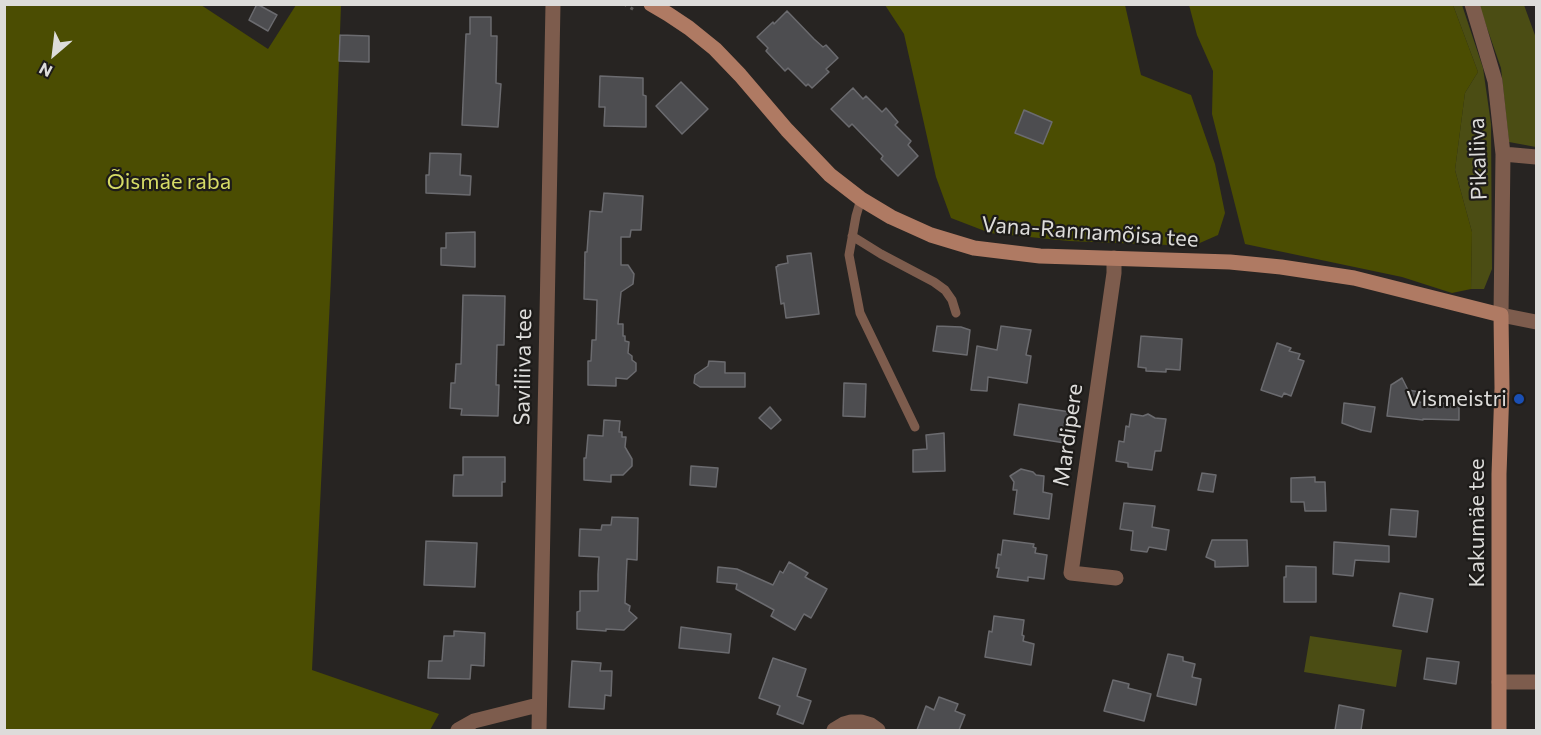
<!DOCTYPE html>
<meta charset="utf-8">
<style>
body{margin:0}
#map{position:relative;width:1541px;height:735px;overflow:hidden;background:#272422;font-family:Commissioner,sans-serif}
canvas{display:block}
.frame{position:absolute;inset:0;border:6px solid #dddcda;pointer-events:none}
.north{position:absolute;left:24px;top:24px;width:60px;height:60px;-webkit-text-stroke:4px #1d1b19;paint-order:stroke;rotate:208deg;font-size:16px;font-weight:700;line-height:24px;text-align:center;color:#dddcda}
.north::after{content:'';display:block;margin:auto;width:21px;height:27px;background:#dddcda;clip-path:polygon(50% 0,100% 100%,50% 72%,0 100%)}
</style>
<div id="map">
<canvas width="1541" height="735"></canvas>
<div class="frame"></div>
<div class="north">N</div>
</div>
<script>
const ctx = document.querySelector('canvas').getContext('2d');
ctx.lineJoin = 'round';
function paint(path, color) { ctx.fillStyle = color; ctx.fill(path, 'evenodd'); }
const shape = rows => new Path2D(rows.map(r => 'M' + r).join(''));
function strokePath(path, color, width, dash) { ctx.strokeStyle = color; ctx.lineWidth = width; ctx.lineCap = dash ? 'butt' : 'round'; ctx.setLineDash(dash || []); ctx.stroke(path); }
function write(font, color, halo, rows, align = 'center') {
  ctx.font = font + ' Commissioner,sans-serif'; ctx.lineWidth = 4.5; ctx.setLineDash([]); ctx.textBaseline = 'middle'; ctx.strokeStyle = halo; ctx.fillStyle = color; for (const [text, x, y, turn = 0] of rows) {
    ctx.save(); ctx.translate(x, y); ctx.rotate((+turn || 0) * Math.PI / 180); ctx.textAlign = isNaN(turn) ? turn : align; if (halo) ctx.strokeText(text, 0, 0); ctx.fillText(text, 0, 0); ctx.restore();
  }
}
paint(shape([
 [1453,5,1462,5,1483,68,1491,124,1492,269,1484,289,1471,289,1472,232,1455,170,1465,93,1478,72],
 [1479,5,1524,5,1536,38,1536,147,1509,142,1501,68],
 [1310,636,1402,650,1396,687,1304,672]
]), '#4b4d14');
paint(shape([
 [4,5,201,5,268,49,296,5,341,5,331,278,312,670,439,714,430,730,5,730],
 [885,5,1125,5,1141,75,1191,95,1215,164,1225,213,1218,235,1193,246,1069,241,990,233,951,218,936,177,904,34],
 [1189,5,1453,5,1478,72,1465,93,1455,170,1472,232,1471,289,1452,293,1402,277,1245,244,1212,114,1213,71,1197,35]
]), '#4b4d02');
const building = shape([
 [257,4,277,15,268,31,249,20,257,4],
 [787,11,814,39,823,47,826,45,838,58,826,69,829,72,812,88,808,84,806,86,788,68,785,71,766,51,768,48,757,37,773,22,774,24,787,11],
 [470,17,491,17,491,36,497,36,496,83,501,84,498,127,462,125,466,34,470,34,470,17],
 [340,35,369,36,369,62,339,61,340,35],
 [600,76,643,78,643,95,646,96,646,127,604,126,605,107,599,107,600,76],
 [681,82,708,109,682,134,656,106,681,82],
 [853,88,863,99,866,96,882,112,886,108,898,122,895,125,911,141,908,145,918,156,898,176,881,159,883,156,852,124,849,127,831,109,853,88],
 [1024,110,1052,122,1043,144,1015,133,1024,110],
 [430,153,461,154,460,175,471,176,470,195,426,193,426,175,429,175,430,153],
 [604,193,643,196,641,230,631,230,630,237,621,237,621,265,628,265,634,274,633,284,621,292,618,324,623,324,623,336,625,336,625,341,629,342,628,353,632,356,632,360,636,363,636,371,627,379,616,378,616,386,588,385,588,361,591,361,592,340,596,340,597,300,584,299,585,252,587,252,590,211,602,212,604,193],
 [475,232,475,267,441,265,441,248,446,248,446,233,475,232],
 [811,253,819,314,786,318,784,303,781,304,776,267,778,266,778,265,788,263,787,256,811,253],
 [463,295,505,296,504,345,497,345,496,385,499,385,498,416,461,415,462,409,450,408,451,383,455,383,456,364,461,364,463,295],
 [937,326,961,327,970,330,967,355,933,351,937,326],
 [1001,326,1031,330,1026,355,1031,356,1027,383,988,377,987,391,971,390,977,346,997,350,1001,326],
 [1141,336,1182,339,1180,370,1166,369,1166,372,1146,371,1146,368,1138,367,1141,336],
 [1277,343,1291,348,1289,351,1300,354,1298,359,1304,361,1291,396,1284,393,1282,397,1261,390,1277,343],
 [709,361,725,362,725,373,745,373,745,387,700,387,694,383,695,375,708,366,709,361],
 [1402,378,1408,390,1420,392,1419,402,1459,404,1459,420,1423,419,1423,420,1387,416,1391,385,1402,378],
 [844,383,866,384,865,417,843,416,844,383],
 [1344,403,1375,407,1371,432,1361,430,1342,423,1344,403],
 [1019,404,1070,412,1065,443,1014,435,1019,404],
 [770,407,781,420,771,429,759,418,770,407],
 [1131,414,1143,416,1148,414,1155,418,1166,419,1161,451,1155,451,1152,470,1128,467,1128,463,1116,461,1119,441,1124,442,1126,426,1129,427,1131,414],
 [604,420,620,421,619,432,622,432,622,437,626,437,625,447,632,459,632,466,623,475,611,475,611,482,584,480,584,458,586,458,588,435,603,436,604,420],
 [944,433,945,471,913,472,913,450,927,449,926,435,944,433],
 [463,457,505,457,505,482,502,482,502,496,453,496,454,475,463,475,463,457],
 [691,466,718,468,716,487,690,485,691,466],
 [1021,469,1033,472,1036,475,1044,476,1043,492,1052,494,1049,519,1014,514,1017,490,1013,490,1014,482,1010,476,1021,469],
 [1202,473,1216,475,1213,492,1198,490,1202,473],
 [1315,477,1315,482,1325,482,1326,511,1305,511,1304,502,1291,502,1291,478,1315,477],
 [1124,503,1155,506,1152,527,1169,530,1166,550,1149,547,1147,552,1131,550,1133,531,1120,529,1124,503],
 [1391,509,1418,511,1416,537,1389,535,1391,509],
 [612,517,638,518,637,560,627,559,625,603,630,606,629,611,637,618,624,630,606,629,606,631,577,629,577,612,580,611,580,591,598,591,598,574,599,557,579,556,580,529,601,530,602,525,611,525,612,517],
 [1003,540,1034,544,1033,547,1036,548,1035,553,1047,555,1044,579,1028,577,1028,581,997,577,999,568,996,568,998,554,1001,555,1003,540],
 [1212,540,1247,540,1248,566,1215,567,1215,561,1206,557,1212,540],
 [426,541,477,543,475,587,424,585,426,541],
 [1334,542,1389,546,1389,562,1355,560,1353,576,1333,574,1334,542],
 [789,562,808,573,805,577,827,589,811,618,804,614,795,630,771,616,774,610,736,589,737,584,717,582,718,567,737,569,773,585,780,571,783,573,789,562],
 [1286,566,1316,567,1316,602,1284,602,1284,577,1286,577,1286,566],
 [1400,593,1433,599,1427,632,1393,626,1400,593],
 [994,616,1024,620,1022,635,1024,636,1023,641,1034,644,1031,665,985,657,989,631,992,632,994,616],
 [681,627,731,634,729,653,679,648,681,627],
 [454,631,485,633,484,666,471,665,470,679,428,678,429,661,442,661,444,636,454,636,454,631],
 [1168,654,1183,657,1183,661,1195,664,1192,677,1201,679,1196,705,1157,696,1168,654],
 [773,658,806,669,797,696,811,701,803,724,777,714,780,706,759,698,773,658],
 [1427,658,1459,662,1456,684,1424,679,1427,658],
 [572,661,601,663,600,671,612,671,611,696,605,695,604,709,569,707,572,661],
 [1113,680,1129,684,1128,688,1151,694,1144,721,1104,711,1113,680],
 [939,697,958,704,955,711,965,715,959,730,917,730,926,706,934,710,939,697],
 [1339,705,1364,710,1361,730,1335,730,1339,705]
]);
paint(building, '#4d4d50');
strokePath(building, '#6b6b6f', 1.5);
strokePath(shape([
 [624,4,636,11]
]), '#5e5c5a', 3, [3, 4.5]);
strokePath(shape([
 [861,199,856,216,849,255,860,313,915,427],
 [852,236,881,254,934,282,945,290,952,300,956,313]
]), '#7d5c4d', 9);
strokePath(shape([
 [1472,4,1495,81,1503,154,1501,315,1536,322],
 [1503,154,1536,157],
 [1114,258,1114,273,1071,573,1116,578],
 [1499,682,1536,682],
 [458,730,474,721,538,705],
 [539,730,553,4],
 [834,730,844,724,851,722,861,722,871,725,878,730]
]), '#7d5c4d', 15);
strokePath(shape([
 [651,4,668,14,689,28,715,49,740,75,787,130,830,175,861,199,891,217,931,235,974,248,1040,256,1230,262,1281,267,1354,278,1501,315,1502,388,1499,474,1499,730]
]), '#af7a63', 15);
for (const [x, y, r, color] of [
 [1519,399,6,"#1a4fb4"]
]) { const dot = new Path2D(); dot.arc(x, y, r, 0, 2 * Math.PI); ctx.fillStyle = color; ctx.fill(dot); strokePath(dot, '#1d1b19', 2); }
write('22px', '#dddcda', '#1d1b19', [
 ["Pikaliiva",1478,159,-92],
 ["Vana-Rannamõisa tee",1090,232,4],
 ["Saviliiva tee",523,367,-89],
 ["Mardipere",1068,435,-82],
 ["Kakumäe tee",1477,523,-90]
]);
write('22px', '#d6db66', '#1d1b19', [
 ["Õismäe raba",169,182]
]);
write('22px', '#dddcda', '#1d1b19', [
 ["Vismeistri",1507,399]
], 'right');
</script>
